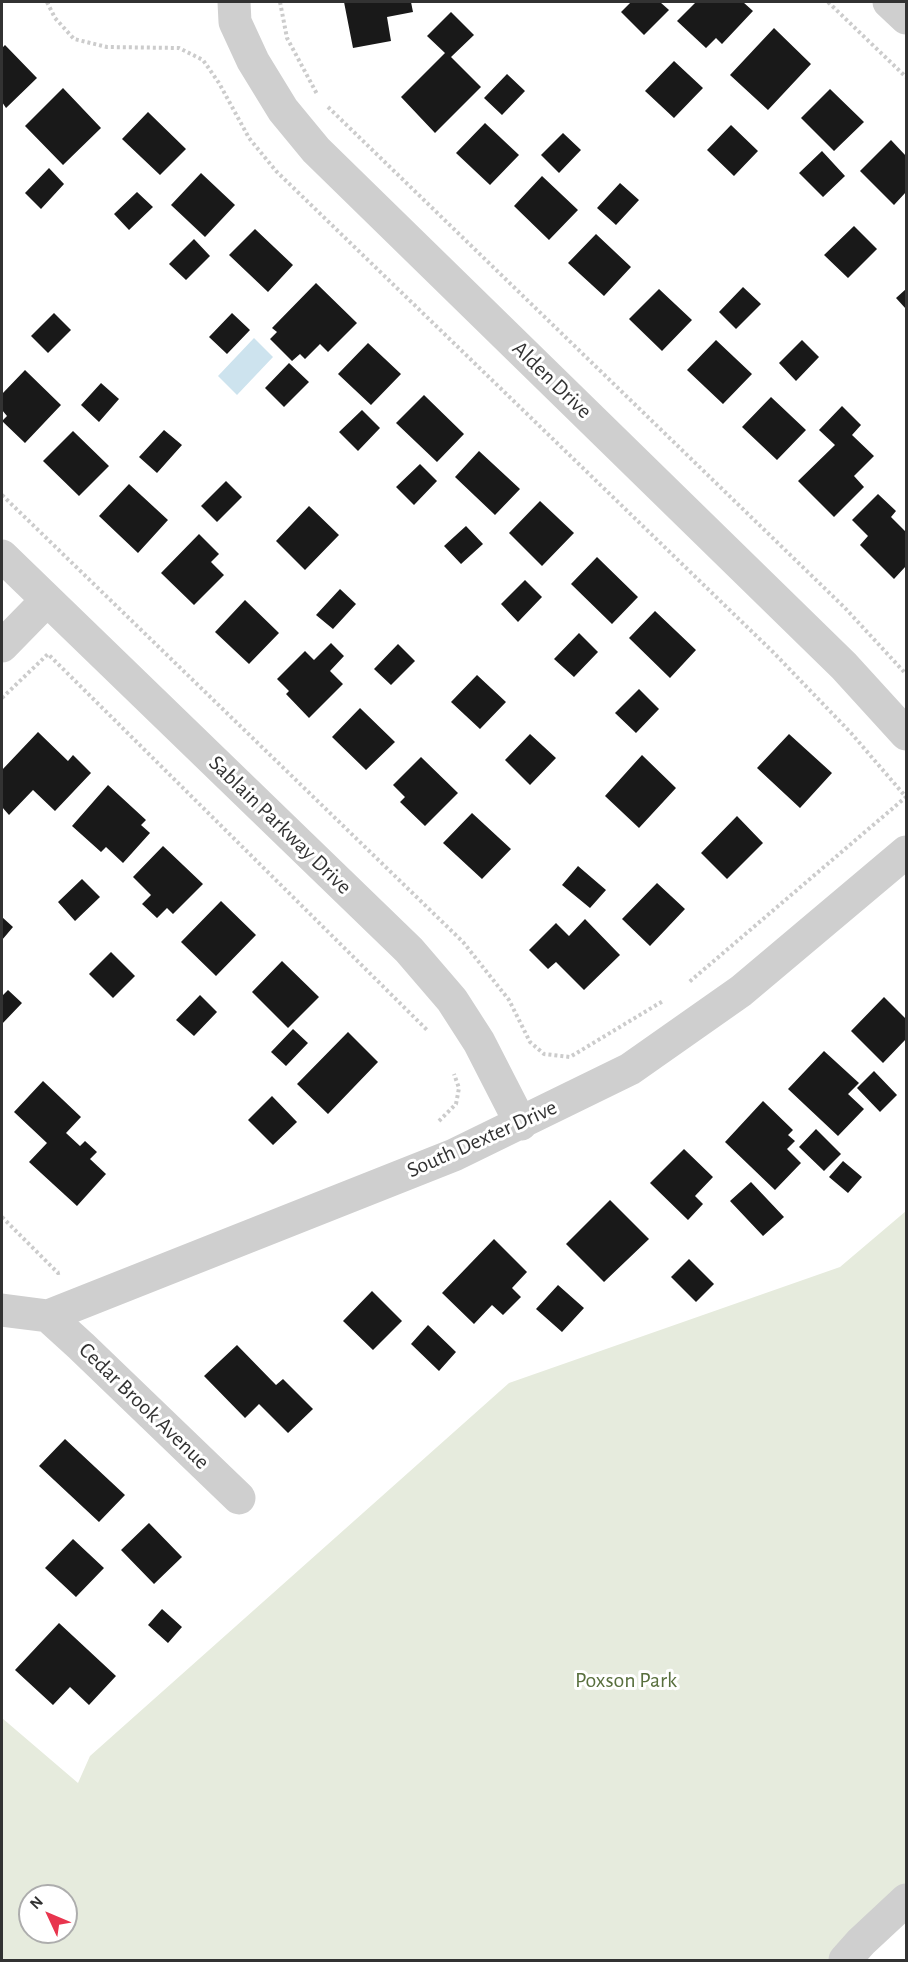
<!DOCTYPE html>
<style>
body{margin:0}
#map{position:relative;width:908px;height:1962px;overflow:hidden;background:#fff;font-family:"Alegreya Sans",sans-serif}
canvas{display:block}
.frame{position:absolute;inset:0;border:3px solid #323232;pointer-events:none}
.north{position:absolute;left:18px;top:1884px;width:60px;height:60px;box-sizing:border-box;background:#fff;border:2px solid #adadad;border-radius:50%;rotate:314deg;font-size:16px;font-weight:700;line-height:24px;text-align:center;color:#323232}
.north::after{content:'';display:block;margin:auto;width:21px;height:27px;background:#e8354e;clip-path:polygon(50% 0,100% 100%,50% 72%,0 100%)}
</style>
<div id="map">
<canvas width="908" height="1962"></canvas>
<div class="frame"></div>
<div class="north">N</div>
</div>
<script>
const ctx = document.querySelector('canvas').getContext('2d');
ctx.lineJoin = 'round';
function paint(path, color) { ctx.fillStyle = color; ctx.fill(path, 'evenodd'); }
const shape = rows => new Path2D(rows.map(r => 'M' + r).join(''));
function strokePath(path, color, width, dash) { ctx.strokeStyle = color; ctx.lineWidth = width; ctx.lineCap = dash ? 'butt' : 'round'; ctx.setLineDash(dash || []); ctx.stroke(path); }
function write(font, color, halo, rows, align = 'center') {
  ctx.font = font + ' "Alegreya Sans",sans-serif'; ctx.lineWidth = 6; ctx.setLineDash([]); ctx.textBaseline = 'middle'; ctx.strokeStyle = halo; ctx.fillStyle = color; for (const [text, x, y, turn = 0] of rows) {
    ctx.save(); ctx.translate(x, y); ctx.rotate((+turn || 0) * Math.PI / 180); ctx.textAlign = isNaN(turn) ? turn : align; if (halo) ctx.strokeText(text, 0, 0); ctx.fillText(text, 0, 0); ctx.restore();
  }
}
paint(shape([
 [906,1211,906,1891,833,1960,2,1960,2,1718,78,1783,90,1756,509,1383,840,1267],
 [30,1896,66,1896,66,1932,30,1932]
]), '#e6ebdd');
paint(shape([
 [254,338,273,357,237,395,218,376]
]), '#cde3ee');
paint(shape([
 [344,2,411,2,413,12,387,17,391,41,353,48],
 [631,2,660,2,669,10,644,35,621,12],
 [696,2,743,2,753,11,722,44,716,38,706,48,677,21],
 [451,12,474,35,451,57,481,87,435,133,401,97,445,53,427,36],
 [774,28,811,64,768,110,730,75],
 [5,45,37,78,6,108,2,102,2,48],
 [674,61,703,88,674,118,645,91],
 [507,74,525,91,502,115,484,98],
 [63,88,101,128,63,165,25,126],
 [830,89,864,122,834,151,801,118],
 [148,112,186,149,160,175,122,139],
 [485,123,519,155,490,185,456,153],
 [731,125,758,151,734,176,707,150],
 [563,133,581,150,559,173,541,155],
 [891,140,906,156,906,192,894,205,860,171],
 [822,151,845,176,823,197,799,173],
 [49,168,64,184,41,209,25,193],
 [201,173,235,205,205,237,171,205],
 [542,176,578,210,549,240,514,206],
 [620,183,639,200,616,225,597,208],
 [137,192,153,207,129,230,114,214],
 [854,226,877,249,848,278,824,255],
 [255,229,293,265,268,292,229,255],
 [596,234,631,267,604,296,568,263],
 [194,239,210,256,186,280,169,264],
 [316,283,357,323,328,352,320,344,305,359,300,354,292,361,270,339,277,332,272,328],
 [743,287,761,304,736,329,719,312],
 [659,289,692,320,662,351,629,319],
 [906,289,906,309,896,298],
 [54,313,71,330,48,353,31,336],
 [232,313,250,330,227,354,209,337],
 [716,340,752,374,723,404,687,370],
 [802,340,819,357,796,381,779,363],
 [368,343,401,374,371,405,338,374],
 [289,363,309,382,284,407,265,388],
 [25,370,61,405,25,443,2,421,7,416,2,410,2,394],
 [101,383,119,399,99,422,81,405],
 [424,395,464,434,437,462,396,423],
 [771,397,806,430,777,460,742,427],
 [842,406,861,425,852,435,874,456,854,476,864,487,834,517,798,481,835,445,819,430],
 [362,410,380,428,358,451,339,432],
 [164,430,182,445,157,473,139,457],
 [73,431,109,466,79,496,43,461],
 [479,451,520,489,495,515,455,477],
 [420,464,437,481,414,505,396,487],
 [226,481,242,497,217,522,201,506],
 [129,484,168,520,138,553,99,516],
 [878,494,896,511,891,517,906,532,906,566,894,579,860,545,868,536,852,520],
 [540,501,574,533,542,566,509,533],
 [309,506,339,535,305,570,276,541],
 [466,526,483,544,461,564,444,546],
 [199,534,219,554,211,562,224,575,194,605,161,573],
 [597,557,638,597,612,624,571,584],
 [525,580,542,597,518,622,501,604],
 [340,589,356,604,333,629,316,615],
 [245,600,279,633,249,664,215,632],
 [655,611,696,650,670,678,629,638],
 [579,633,598,652,574,677,554,659],
 [331,643,344,656,330,671,343,684,309,718,286,694,289,691,277,679,305,651,314,660],
 [398,644,415,661,391,685,374,669],
 [477,675,506,702,480,729,451,702],
 [639,689,659,709,636,733,615,713],
 [360,708,395,742,366,770,332,737],
 [38,732,68,761,73,755,91,773,55,811,33,790,9,815,2,807,2,770],
 [530,734,556,758,530,785,505,760],
 [789,734,832,773,800,808,757,768],
 [642,755,676,788,639,828,605,796],
 [421,757,458,793,425,826,400,802,405,797,393,785],
 [108,785,146,820,141,825,150,833,123,863,106,847,101,852,72,826],
 [472,813,511,849,482,879,443,843],
 [737,816,763,843,727,879,701,853],
 [163,846,203,884,173,914,167,908,157,918,142,904,151,895,133,877],
 [578,866,606,890,590,908,562,885],
 [82,879,100,897,75,921,58,902],
 [657,883,685,909,650,946,622,919],
 [221,901,256,935,216,976,181,942],
 [2,917,13,927,2,940],
 [585,919,620,955,584,990,556,962,548,969,529,950,556,923,569,936],
 [111,952,135,976,113,998,89,974],
 [282,961,319,997,288,1028,252,992],
 [8,990,22,1003,2,1024,2,996],
 [200,995,217,1012,194,1036,176,1020],
 [884,997,906,1019,906,1039,883,1063,851,1031],
 [293,1029,308,1043,286,1066,271,1052],
 [348,1032,378,1062,328,1114,297,1084],
 [824,1051,859,1083,848,1094,864,1109,838,1136,788,1089],
 [874,1071,897,1095,880,1112,857,1088],
 [43,1081,81,1117,66,1133,80,1146,85,1141,97,1152,90,1159,106,1174,77,1206,29,1162,47,1143,14,1112],
 [272,1096,297,1122,273,1145,248,1120],
 [763,1101,793,1130,788,1135,795,1141,787,1149,801,1163,775,1190,725,1142],
 [816,1129,841,1154,824,1171,799,1147],
 [684,1149,713,1177,695,1196,703,1204,688,1220,650,1183],
 [843,1161,862,1177,848,1193,829,1177],
 [751,1182,784,1217,763,1236,730,1201],
 [610,1200,649,1239,604,1282,566,1244],
 [494,1239,527,1272,512,1288,521,1297,503,1315,492,1305,474,1324,442,1293],
 [689,1259,714,1284,696,1302,671,1277],
 [558,1285,584,1308,562,1332,536,1309],
 [372,1291,402,1321,373,1350,343,1321],
 [428,1325,456,1352,439,1371,411,1344],
 [237,1345,276,1385,283,1379,313,1409,288,1433,259,1404,245,1418,204,1376],
 [65,1439,125,1495,99,1522,39,1466],
 [149,1523,182,1557,154,1584,121,1550],
 [73,1539,104,1568,76,1597,45,1568],
 [162,1609,182,1627,168,1643,148,1625],
 [59,1623,116,1676,89,1705,70,1687,53,1705,15,1670]
]), '#191919');
strokePath(shape([
 [47,2,55,18,74,39,107,47,179,48,203,60,219,83,249,138,276,171,773,652,851,733,906,797,688,983],
 [280,2,287,38,317,94],
 [828,2,906,77],
 [328,107,845,608,906,674],
 [2,495,463,942,509,1000,530,1042,544,1054,570,1057,663,1001],
 [2,698,48,654,427,1030],
 [439,1121,456,1104,459,1088,454,1074],
 [2,1217,58,1273,62,1272]
]), '#ccc', 4, [3, 3]);
strokePath(shape([
 [234,2,235,22,253,61,283,110,316,150,844,666,906,734],
 [889,2,906,18],
 [2,556,409,950,452,1000,479,1042,521,1124],
 [2,646,47,600],
 [2,1310,48,1316,454,1155,630,1069,741,991,906,852],
 [48,1316,81,1346,239,1498],
 [845,1960,861,1942,906,1900]
]), '#cfcfcf', 33);
write('22px', '#323232', '#fff', [
 ["Alden Drive",552,380,44],
 ["Sablain Parkway Drive",280,825,44],
 ["South Dexter Drive",482,1139,-24],
 ["Cedar Brook Avenue",144,1406,44]
]);
write('22px', '#586f3d', '#fff', [
 ["Poxson Park",626,1680]
]);
</script>
